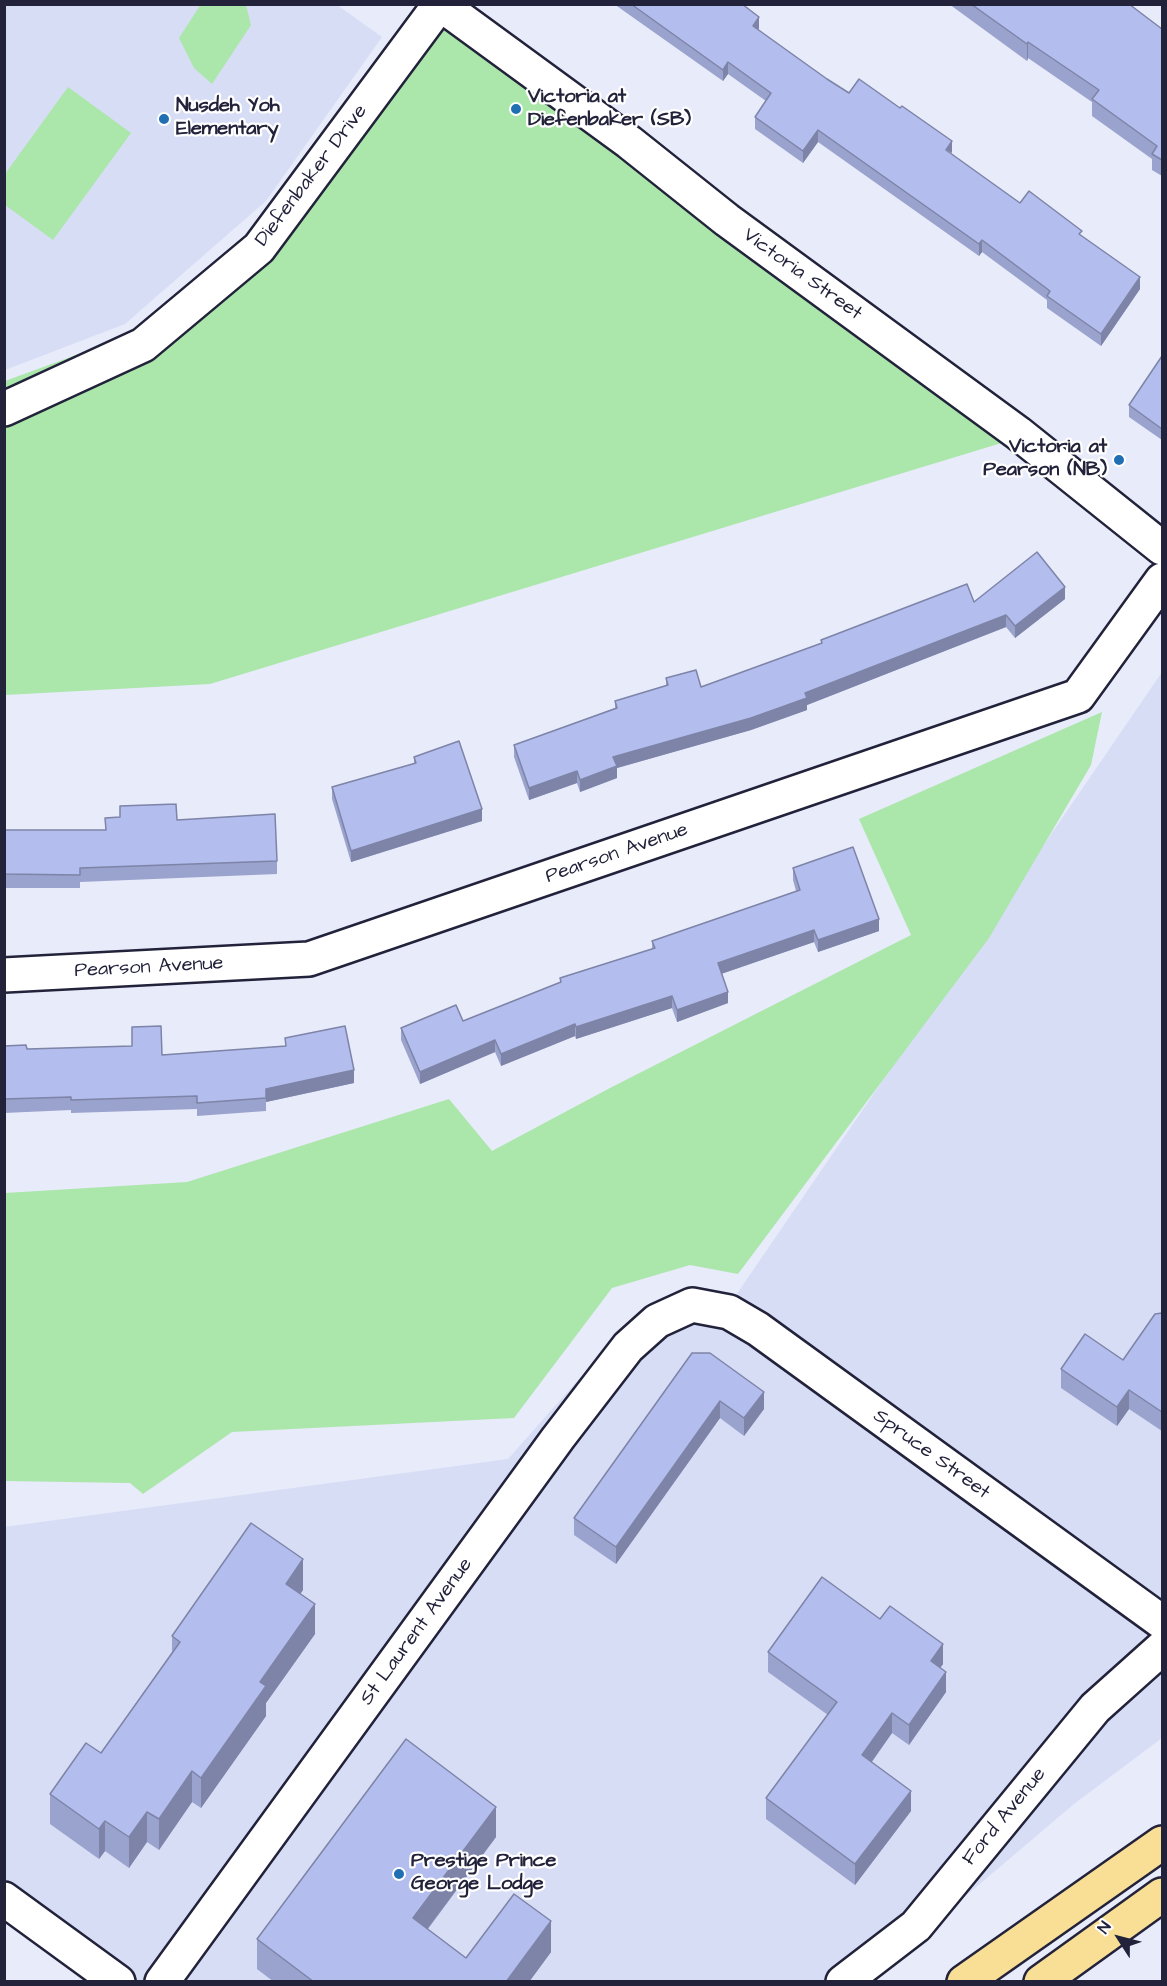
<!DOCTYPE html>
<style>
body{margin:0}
#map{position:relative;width:1167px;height:1986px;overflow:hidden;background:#e8ebfa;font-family:"Architects Daughter",sans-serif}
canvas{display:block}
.frame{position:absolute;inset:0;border:6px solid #22223b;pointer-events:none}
.north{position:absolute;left:1089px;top:1908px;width:60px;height:60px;-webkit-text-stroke:4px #fff;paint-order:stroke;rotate:306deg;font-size:16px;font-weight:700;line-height:24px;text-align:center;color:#22223b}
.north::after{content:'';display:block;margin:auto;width:21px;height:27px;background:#22223b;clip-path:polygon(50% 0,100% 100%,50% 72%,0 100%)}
</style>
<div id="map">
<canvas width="1167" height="1986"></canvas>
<div class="frame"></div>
<div class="north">N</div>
</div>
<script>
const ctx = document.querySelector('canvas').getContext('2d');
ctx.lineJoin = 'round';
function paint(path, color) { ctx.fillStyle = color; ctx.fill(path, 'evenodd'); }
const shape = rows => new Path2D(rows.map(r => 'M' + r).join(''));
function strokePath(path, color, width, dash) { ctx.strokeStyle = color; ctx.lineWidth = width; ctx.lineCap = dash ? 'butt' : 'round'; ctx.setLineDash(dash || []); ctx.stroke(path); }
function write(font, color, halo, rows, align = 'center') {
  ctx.font = font + ' "Architects Daughter",sans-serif'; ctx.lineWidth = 4.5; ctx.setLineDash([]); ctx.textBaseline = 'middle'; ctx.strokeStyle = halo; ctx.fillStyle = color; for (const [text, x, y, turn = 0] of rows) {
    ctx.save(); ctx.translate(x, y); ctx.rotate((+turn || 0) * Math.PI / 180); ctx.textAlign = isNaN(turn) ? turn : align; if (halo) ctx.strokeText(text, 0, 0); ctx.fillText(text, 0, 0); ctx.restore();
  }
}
paint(shape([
 [5,5,337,5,382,37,266,201,125,324,5,370],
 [1162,672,1162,1738,1074,1804,902,1950,856,1982,135,1981,5,1893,4,1527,508,1459,626,1326,734,1298]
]), '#d8ddf6');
paint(shape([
 [201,4,246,5,251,25,212,84,194,68,179,38],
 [435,7,1031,434,210,684,5,695,5,381,128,336,314,176],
 [68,87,131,133,53,240,5,205,5,174],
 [1102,712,1091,765,989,938,738,1274,690,1265,612,1288,514,1418,232,1432,143,1494,130,1483,5,1481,5,1193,187,1182,449,1099,492,1151,610,1088,911,935,859,819]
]), '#abe6ab');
const minor = shape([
 [4,409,143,345,259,248,440,4,629,142,727,220,1018,433,1162,548],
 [4,975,309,959,1078,696,1162,580],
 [843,1982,916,1926,1095,1708,1162,1648]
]);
const tertiary = shape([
 [4,1899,118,1982],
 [162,1982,558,1438,628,1347,657,1321,692,1305,729,1312,758,1329,1162,1622]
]);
const trunk = shape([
 [964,1982,1162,1843],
 [1041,1982,1162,1895]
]);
strokePath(minor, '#22223b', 38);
strokePath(tertiary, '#22223b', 38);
strokePath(trunk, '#22223b', 38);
strokePath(minor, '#fff', 33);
strokePath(tertiary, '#fff', 33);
strokePath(trunk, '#f9df96', 33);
paint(shape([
 [614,4,742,4,759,28,758,30,827,79,951,154,1020,203,1082,236,1140,289,1101,346,1047,308,1047,300,982,252,979,256,818,142,803,163,755,129,755,117,766,101,728,74,723,81],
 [949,4,1133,4,1133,7,1162,29,1162,176,1152,170,1152,159,1092,116,1092,102,1028,58,1027,61],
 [1162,356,1162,440,1129,417,1129,405],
 [1065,599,1015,638,1006,627,807,705,807,710,751,730,617,768,617,778,580,792,577,783,529,800,514,757,514,745,615,708,615,701,666,686,666,678,701,687,821,644,821,640,974,602],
 [414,757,482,821,351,862,332,799,332,787,414,764],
 [177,820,277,861,277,874,80,882,80,888,4,888,4,830,105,830],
 [793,868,879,931,818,952,814,942,721,974,728,1003,677,1022,672,1008,576,1039,575,1036,501,1066,495,1052,420,1084,401,1040,401,1028,463,1021,560,982,560,978,652,949,652,941,796,891,793,880],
 [285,1038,354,1083,266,1102,266,1111,197,1116,197,1109,71,1113,71,1110,4,1113,4,1046,27,1049,162,1055,285,1046],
 [1162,1313,1162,1431,1129,1409,1117,1426,1061,1388,1061,1369,1123,1360],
 [692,1353,764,1409,744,1436,720,1418,616,1564,574,1535,574,1518],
 [303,1590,300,1594,315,1634,266,1703,266,1716,201,1808,192,1802,159,1850,147,1842,129,1868,105,1851,99,1859,50,1824,50,1794,101,1753,172,1652,172,1636],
 [768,1652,943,1664,940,1668,946,1692,909,1745,892,1733,872,1762,911,1811,855,1885,766,1819,766,1798,828,1715,768,1672],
 [496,1837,428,1929,466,1958,551,1952,529,1982,274,1982,257,1969,257,1939]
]), '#9aa3cd');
paint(shape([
 [759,17,759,28,753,38,753,26],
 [1028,42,1028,58,1027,61,1027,44],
 [728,62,728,74,723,81,723,70],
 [818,130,818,142,803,163,803,151],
 [952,141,952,153,946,150],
 [982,240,982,252,979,256,979,244],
 [1140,277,1140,289,1101,346,1101,334],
 [1065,587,1065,599,1015,638,1015,626],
 [1006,615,1006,627,807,705,807,710,751,730,617,768,617,778,580,792,580,780,613,757,805,693],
 [577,771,577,783,529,800,529,788],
 [482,809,482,821,351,862,351,851],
 [879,919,879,931,818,952,818,940],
 [814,930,814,942,718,975,718,963],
 [728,992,728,1003,677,1022,677,1010],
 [672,996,672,1008,576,1039,576,1027],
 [575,1024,575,1036,501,1066,501,1054],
 [495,1040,495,1052,420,1084,420,1072],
 [354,1070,354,1083,266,1102,266,1089],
 [1129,1390,1129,1409,1117,1426,1117,1407],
 [764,1392,764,1409,744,1436,744,1418],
 [720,1401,720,1418,616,1564,616,1547],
 [303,1559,303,1590,286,1614,286,1584],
 [315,1604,315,1634,266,1703,266,1716,201,1808,201,1778,260,1682],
 [943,1644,943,1664,931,1681,931,1661],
 [946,1672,946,1692,909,1745,909,1725],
 [892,1713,892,1733,862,1775,862,1755],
 [192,1771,192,1802,159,1850,159,1819],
 [911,1791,911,1811,855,1885,855,1864],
 [496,1807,496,1837,413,1948,413,1918],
 [147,1812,147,1842,129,1868,129,1837],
 [105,1821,105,1851,99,1859,99,1829],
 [551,1921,551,1952,529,1982,506,1982]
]), '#7d84a7');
const building = shape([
 [631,4,742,4,759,17,753,26,827,79,849,93,859,79,900,108,902,106,952,141,946,150,1020,203,1029,191,1082,231,1079,234,1140,277,1101,334,1047,296,1050,291,982,240,979,244,818,130,803,151,755,117,771,93,728,62,723,70,631,4],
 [971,4,1129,4,1162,29,1162,160,1152,154,1157,146,1092,99,1099,90,1028,42,1027,44,971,4],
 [1162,356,1162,429,1129,405,1162,356],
 [1037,552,1065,587,1015,626,1006,615,805,693,807,698,751,718,613,757,617,766,580,780,577,771,529,788,514,745,617,708,615,701,668,685,666,678,696,670,701,687,822,643,821,640,967,584,974,602,1037,552],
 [459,741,482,809,351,851,332,787,416,763,414,757,459,741],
 [176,804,177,820,275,814,277,861,80,868,80,875,4,874,4,830,106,830,105,818,120,817,120,806,176,804],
 [853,847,879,919,818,940,814,930,718,963,728,992,677,1010,672,996,576,1027,575,1024,501,1054,495,1040,420,1072,401,1028,456,1005,463,1021,561,982,560,978,655,948,652,941,800,890,793,868,853,847],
 [161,1026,162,1055,286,1046,285,1038,345,1026,354,1070,266,1089,266,1098,197,1103,197,1096,71,1100,71,1097,4,1099,4,1046,26,1045,27,1049,132,1046,132,1027,161,1026],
 [1162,1313,1162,1412,1129,1390,1117,1407,1061,1369,1085,1334,1123,1360,1155,1314,1162,1313],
 [692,1353,710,1353,764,1392,744,1418,720,1401,616,1547,574,1518,692,1353],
 [251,1523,303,1559,286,1584,315,1604,260,1682,266,1686,201,1778,192,1771,159,1819,147,1812,129,1837,105,1821,99,1829,50,1794,86,1743,101,1753,180,1642,172,1636,251,1523],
 [822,1577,880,1619,890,1606,943,1644,931,1661,946,1672,909,1725,892,1713,862,1755,911,1791,855,1864,766,1798,837,1702,768,1652,822,1577],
 [406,1739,496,1807,413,1918,466,1958,514,1894,551,1921,506,1982,314,1982,257,1939,406,1739]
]);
paint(building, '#b3bdee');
strokePath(building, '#7d84a7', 1.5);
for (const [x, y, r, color] of [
 [516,109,6,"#1f6fb2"],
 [164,119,6,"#1f6fb2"],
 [1119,460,6,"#1f6fb2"],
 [399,1874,6,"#1f6fb2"]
]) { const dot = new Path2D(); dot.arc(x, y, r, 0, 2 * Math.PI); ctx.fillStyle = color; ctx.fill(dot); strokePath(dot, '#fff', 2); }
write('bold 20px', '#22223b', '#fff', [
 ["Victoria at",528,98],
 ["Diefenbaker (SB)",528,121],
 ["Nusdeh Yoh",176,107],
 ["Elementary",176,130],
 ["Victoria at",1107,448,"right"],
 ["Pearson (NB)",1107,471,"right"],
 ["Prestige Prince",411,1862],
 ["George Lodge",411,1885]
], 'left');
write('20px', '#22223b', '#fff', [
 ["Diefenbaker Drive",312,176,-53],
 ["Victoria Street",802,275,36],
 ["Pearson Avenue",617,854,-19],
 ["Pearson Avenue",149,968,-3],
 ["Spruce Street",931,1455,36],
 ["St Laurent Avenue",417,1632,-54],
 ["Ford Avenue",1005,1817,-51]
]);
</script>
